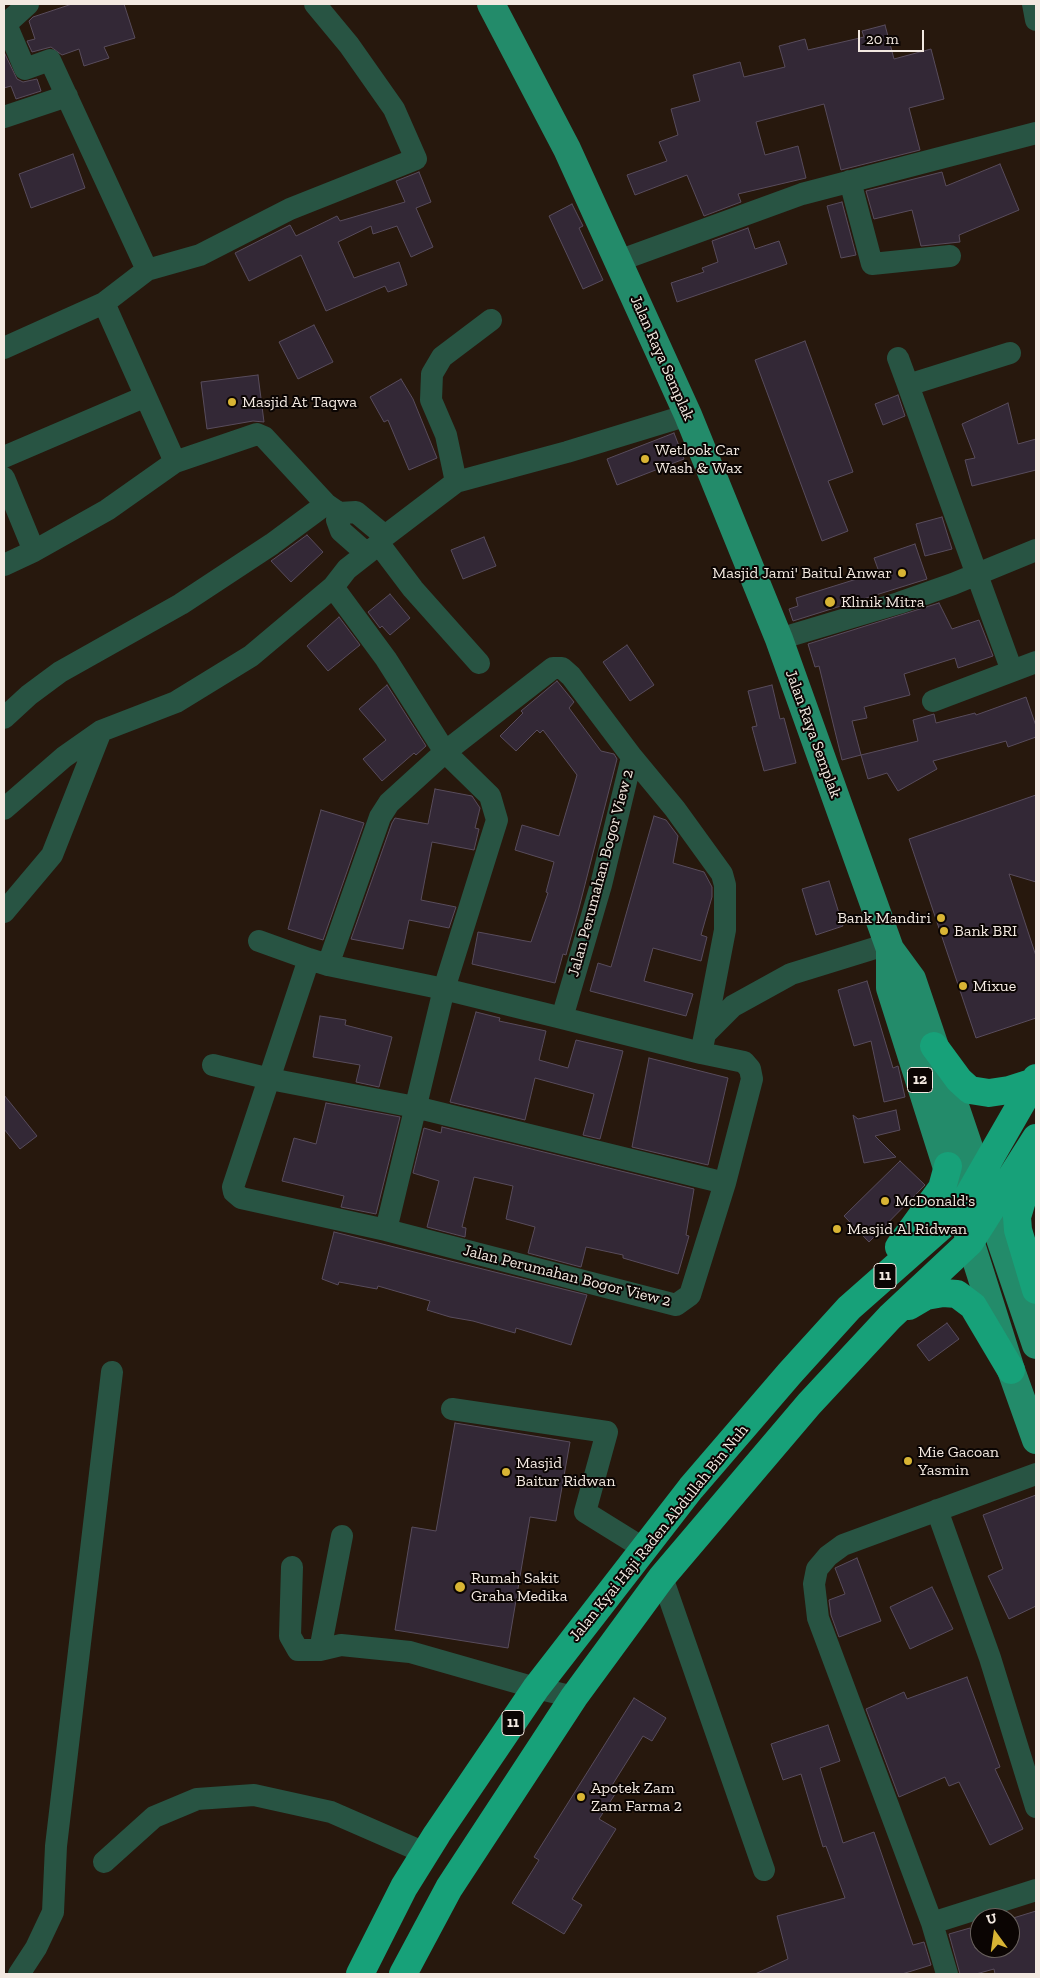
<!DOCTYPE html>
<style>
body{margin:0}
#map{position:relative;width:1040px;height:1978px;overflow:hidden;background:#27180d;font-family:"Zilla Slab",serif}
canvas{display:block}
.frame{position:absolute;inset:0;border:5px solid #f3e9e1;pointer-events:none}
.north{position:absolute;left:970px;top:1908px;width:50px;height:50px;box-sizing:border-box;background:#0b0503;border:1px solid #68605c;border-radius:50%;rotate:346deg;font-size:14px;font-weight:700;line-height:20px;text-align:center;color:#f3e9e1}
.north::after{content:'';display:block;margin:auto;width:18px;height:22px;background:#d8b434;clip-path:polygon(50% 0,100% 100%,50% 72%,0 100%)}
.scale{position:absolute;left:858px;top:30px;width:66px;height:22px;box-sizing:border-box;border:2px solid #f3e9e1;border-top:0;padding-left:6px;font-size:15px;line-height:18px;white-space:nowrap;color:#f3e9e1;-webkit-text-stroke:4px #0b0503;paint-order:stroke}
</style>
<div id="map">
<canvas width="1040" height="1978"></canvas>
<div class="frame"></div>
<div class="north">U</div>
<div class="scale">20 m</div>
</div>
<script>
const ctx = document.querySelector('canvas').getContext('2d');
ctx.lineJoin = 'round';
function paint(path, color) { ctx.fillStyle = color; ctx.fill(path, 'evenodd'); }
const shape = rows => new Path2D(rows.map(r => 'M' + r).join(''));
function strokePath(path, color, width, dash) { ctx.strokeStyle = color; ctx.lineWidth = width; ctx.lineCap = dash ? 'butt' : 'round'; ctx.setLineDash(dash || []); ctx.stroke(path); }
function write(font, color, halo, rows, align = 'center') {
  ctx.font = font + ' "Zilla Slab",serif'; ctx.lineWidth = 4; ctx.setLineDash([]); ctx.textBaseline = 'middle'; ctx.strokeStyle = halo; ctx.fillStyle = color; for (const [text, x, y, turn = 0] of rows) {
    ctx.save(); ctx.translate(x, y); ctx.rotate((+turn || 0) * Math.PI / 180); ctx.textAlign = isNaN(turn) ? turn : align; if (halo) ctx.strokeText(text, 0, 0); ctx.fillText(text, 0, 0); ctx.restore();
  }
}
const building = shape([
 [72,4,124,4,135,38,104,47,109,58,84,66,79,49,62,55,51,47,32,52,27,41,35,39,29,21,33,17,72,4],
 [885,25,894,59,931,49,944,99,909,108,920,150,841,170,824,104,756,122,765,155,798,146,806,178,738,194,741,202,704,216,687,175,635,195,627,175,667,161,659,142,678,135,671,109,700,101,693,75,740,62,744,77,785,67,779,46,805,39,808,50,864,37,862,31,885,25],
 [4,52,17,79,23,82,37,79,41,91,16,99,11,86,4,88,4,52],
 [73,154,85,188,31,208,19,174,73,154],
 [1000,164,1019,210,959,235,960,242,921,246,912,210,874,219,866,191,942,172,946,186,1000,164],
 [419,172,431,202,416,208,433,247,411,257,397,226,373,234,371,226,338,242,354,278,399,262,407,285,388,292,385,286,326,311,301,255,249,281,235,253,290,225,296,236,337,216,340,221,405,202,396,181,419,172],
 [842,202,856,255,841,258,827,206,842,202],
 [572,204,583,226,579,228,603,280,583,289,549,216,572,204],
 [748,228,755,249,779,241,787,264,677,302,671,283,704,272,702,268,718,262,712,241,748,228],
 [314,325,333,362,298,379,279,342,314,325],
 [805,341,853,472,828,481,848,531,822,541,755,360,805,341],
 [258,375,264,422,253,421,207,429,201,382,258,375],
 [401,379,413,399,437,458,409,470,388,420,384,422,370,397,401,379],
 [898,395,905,416,883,425,875,404,898,395],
 [1008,403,1018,444,1036,439,1036,470,972,486,965,460,975,458,962,424,1008,403],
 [674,433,684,459,617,485,607,459,674,433],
 [942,517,952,549,925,556,916,524,942,517],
 [307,535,323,552,291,582,271,561,307,535],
 [484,537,496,566,463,579,451,550,484,537],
 [915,544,927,579,793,621,789,609,798,606,796,598,879,572,874,558,915,544],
 [390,594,410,618,390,635,382,626,380,628,368,612,390,594],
 [939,603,952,629,979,620,993,656,958,668,955,658,904,674,910,695,864,707,867,718,852,721,861,755,918,741,913,720,934,714,936,723,975,713,976,715,1026,697,1036,726,1036,737,1008,747,1006,741,933,761,937,769,898,791,887,773,868,779,861,755,842,760,819,666,815,667,808,644,939,603],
 [339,617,360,645,328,671,307,646,339,617],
 [627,645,654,685,630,701,603,662,627,645],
 [557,681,574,702,569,708,601,751,614,754,617,759,579,908,566,955,563,954,555,983,472,964,478,932,531,942,548,893,546,892,554,862,515,850,522,825,559,836,577,775,543,730,540,733,537,730,516,751,500,736,523,713,521,711,557,681],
 [387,685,426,746,416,755,414,753,382,781,363,759,386,740,359,709,387,685],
 [772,685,780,719,784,718,796,763,764,771,752,727,757,726,748,691,772,685],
 [435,789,472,796,480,808,475,828,479,829,474,850,432,842,421,900,456,907,449,928,409,920,403,949,351,939,392,823,395,818,428,824,435,789],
 [1036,795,1036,882,1009,874,1036,956,1036,1018,976,1038,909,839,1036,795],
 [321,810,364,823,323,940,288,929,321,810],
 [654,816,666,820,678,836,673,863,704,872,712,887,712,897,701,935,707,937,701,961,653,948,644,981,693,994,686,1016,590,991,598,963,611,967,654,816],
 [829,881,843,926,816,935,802,889,829,881],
 [867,981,893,1068,898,1066,905,1097,884,1102,871,1041,854,1046,838,990,867,981],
 [476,1012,500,1018,499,1021,546,1031,539,1060,568,1068,576,1040,623,1051,600,1139,583,1135,594,1094,535,1078,525,1120,450,1102,476,1012],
 [320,1016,346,1020,345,1025,392,1037,379,1087,356,1082,360,1065,313,1057,320,1016],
 [649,1058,728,1078,708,1165,632,1147,649,1058],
 [4,1095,37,1136,20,1149,4,1129,4,1095],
 [326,1103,400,1117,376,1214,341,1207,344,1196,282,1181,294,1138,316,1144,326,1103],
 [896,1110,900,1130,875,1136,896,1157,864,1163,853,1115,858,1119,896,1110],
 [442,1127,694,1189,686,1235,689,1236,678,1274,623,1258,623,1255,586,1247,581,1267,528,1253,535,1227,506,1219,513,1186,474,1177,462,1227,466,1228,465,1237,427,1227,439,1181,413,1173,424,1128,441,1133,442,1127],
 [900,1161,925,1185,869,1242,844,1216,900,1161],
 [334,1232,587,1295,571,1345,516,1328,515,1333,473,1321,450,1317,427,1310,430,1301,378,1286,377,1289,339,1282,338,1285,322,1279,334,1232],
 [947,1323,959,1339,929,1361,917,1345,947,1323],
 [455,1423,570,1442,556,1521,530,1517,508,1648,395,1630,412,1527,436,1531,455,1423],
 [1036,1495,1036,1606,1009,1619,988,1576,1003,1569,983,1515,1036,1495],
 [857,1558,881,1621,839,1637,831,1615,829,1600,845,1594,835,1568,857,1558],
 [932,1587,953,1629,910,1649,890,1607,932,1587],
 [967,1677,1000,1767,995,1769,1023,1829,990,1845,959,1782,949,1786,945,1777,899,1797,866,1709,904,1692,907,1699,967,1677],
 [634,1698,666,1718,652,1741,643,1736,611,1787,617,1791,599,1819,616,1829,572,1899,582,1905,564,1934,512,1903,539,1860,534,1857,634,1698],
 [828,1725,840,1761,820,1768,843,1843,874,1832,913,1945,924,1942,931,1965,902,1974,755,1974,788,1959,777,1916,845,1898,826,1846,823,1847,801,1774,783,1780,771,1744,828,1725],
 [1036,1911,1036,1974,995,1974,994,1969,976,1974,960,1974,949,1934,970,1928,975,1948,1010,1948,1010,1919,1036,1911]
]);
paint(building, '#332836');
strokePath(building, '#584c5c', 1);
strokePath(shape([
 [1033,4,1036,20],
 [4,23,6,24,28,4],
 [6,24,25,69,50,60,147,270],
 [4,117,67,96],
 [850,181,872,264,950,256],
 [618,261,802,194,1036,133],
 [104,303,175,462],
 [4,348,104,303,147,270,200,255,290,209,416,159,394,109,349,45,315,4],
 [1010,353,908,385,1012,671],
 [898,358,908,385],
 [4,457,144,397],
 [4,478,34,551],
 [456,482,446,435,431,400,432,374,442,357,491,320],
 [379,544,413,589,479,663],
 [366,553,341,531,337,520,339,513,356,512,385,536],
 [4,565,34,551,107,510,175,462,257,434,264,437,326,504,339,513],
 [779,639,899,603,953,584,1036,550],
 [933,701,1036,662],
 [4,718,29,695,60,672,181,604,272,544,326,504],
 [632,757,675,809,722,874,725,885,725,930,705,1034],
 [4,809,64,757,101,731,176,702,251,656,333,587,347,569,379,544,385,536,456,482,567,452,688,415],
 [4,912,52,855,101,731],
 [259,941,309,959],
 [328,965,380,817,389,803,445,752,386,659,333,587],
 [562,1018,444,989,328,965,309,959,233,1187,234,1192,241,1198,386,1230,676,1305,690,1295,725,1183,752,1079,750,1069,744,1062,701,1053],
 [213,1065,270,1079,415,1107,725,1183],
 [386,1230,444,989,497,820,490,796,445,752,553,668,562,668,571,676,632,757,601,885,562,1018,701,1053,705,1034,733,1006,791,974,888,944],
 [452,1409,607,1432,585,1512,643,1548],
 [937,1510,990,1658,1036,1807],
 [292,1567,290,1636,298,1650,320,1650,341,1645,410,1652,536,1688,574,1697],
 [662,1577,764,1870],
 [320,1650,342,1536],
 [104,1862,154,1817,197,1799,254,1795,331,1812,425,1853],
 [932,1923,1036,1890],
 [19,1974,36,1948,53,1912,56,1846,112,1372],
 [947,1974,932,1923,818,1618,814,1584,817,1569,828,1556,843,1545,1036,1474]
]), '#285443', 22);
strokePath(shape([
 [491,4,567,149,688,415,779,639,890,949,912,979,1036,1345],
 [890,949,890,988,1011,1370,1036,1440]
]), '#238b6a', 28);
strokePath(shape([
 [934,1046,959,1080,970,1090,989,1093,1009,1090,1034,1082],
 [1036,1174,1023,1197,1017,1217,1018,1230,1036,1290],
 [899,1247,942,1188,948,1166],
 [909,1306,926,1296,943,1293,957,1294,973,1306,1011,1370],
 [360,1974,404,1887,437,1834,536,1688,691,1488,790,1373,849,1308,960,1210,1036,1078],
 [403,1974,449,1888,574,1697,662,1577,809,1404,890,1317,970,1242,1036,1138]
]), '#17a179', 28);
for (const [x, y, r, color] of [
 [232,402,5,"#d8b434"],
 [645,459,5,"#d8b434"],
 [902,573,5,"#d8b434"],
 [830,602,6,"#d8b434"],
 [941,918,5,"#d8b434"],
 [944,931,5,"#d8b434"],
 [963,986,5,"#d8b434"],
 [885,1201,5,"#d8b434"],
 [837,1229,5,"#d8b434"],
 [908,1461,5,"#d8b434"],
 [506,1472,5,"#d8b434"],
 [460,1587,6,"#d8b434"],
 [581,1797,5,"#d8b434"]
]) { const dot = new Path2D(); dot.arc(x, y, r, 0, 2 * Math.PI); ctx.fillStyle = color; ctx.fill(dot); strokePath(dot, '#0b0503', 2); }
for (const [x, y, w] of [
 [920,1080,25],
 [885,1276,22],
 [513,1723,22]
]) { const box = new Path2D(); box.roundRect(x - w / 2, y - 12.5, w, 25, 4); ctx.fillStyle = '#0b0503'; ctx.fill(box); strokePath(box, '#f3e9e1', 1); }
write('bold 15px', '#f3e9e1', null, [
 ["12",920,1080],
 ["11",885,1276],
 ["11",513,1723]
]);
write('16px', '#f3e9e1', '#0b0503', [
 ["Jalan Raya Semplak",662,358,66],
 ["Jalan Raya Semplak",813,734,70],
 ["Jalan Perumahan Bogor View 2",601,873,-75],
 ["Jalan Perumahan Bogor View 2",567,1276,14],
 ["Jalan Kyai Haji Raden Abdullah Bin Nuh",659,1533,-51]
]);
write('16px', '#f3e9e1', '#0b0503', [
 ["Masjid At Taqwa",242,402],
 ["Wetlook Car",655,450],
 ["Wash & Wax",655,468],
 ["Masjid Jami' Baitul Anwar",892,573,"right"],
 ["Klinik Mitra",841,602],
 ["Bank Mandiri",931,918,"right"],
 ["Bank BRI",954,931],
 ["Mixue",973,986],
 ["McDonald's",895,1201],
 ["Masjid Al Ridwan",847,1229],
 ["Mie Gacoan",918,1452],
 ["Yasmin",918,1470],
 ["Masjid",516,1463],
 ["Baitur Ridwan",516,1481],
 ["Rumah Sakit",471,1578],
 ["Graha Medika",471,1596],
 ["Apotek Zam",591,1788],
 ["Zam Farma 2",591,1806]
], 'left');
</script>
